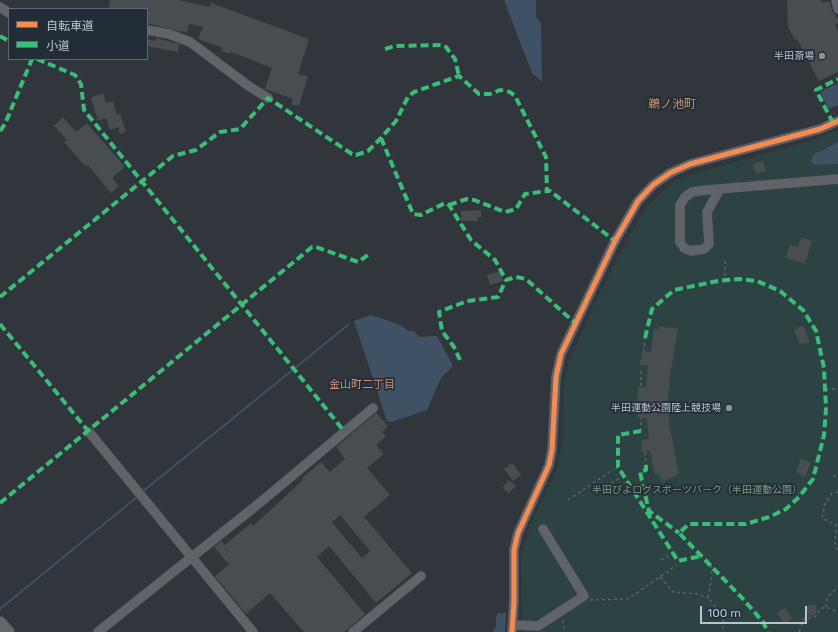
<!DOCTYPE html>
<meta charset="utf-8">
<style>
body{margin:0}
#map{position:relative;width:838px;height:632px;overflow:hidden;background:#30363c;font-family:Rubik,"Noto Sans JP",sans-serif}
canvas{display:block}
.legend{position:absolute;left:8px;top:8px;width:140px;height:52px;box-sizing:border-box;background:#222d37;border:1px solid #5f6972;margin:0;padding:5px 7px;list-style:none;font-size:12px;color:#bbc3cb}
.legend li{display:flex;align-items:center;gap:8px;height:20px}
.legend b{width:20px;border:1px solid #5f6972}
.scale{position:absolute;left:700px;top:606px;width:107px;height:18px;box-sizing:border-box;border:2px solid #bbc3cb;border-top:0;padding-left:5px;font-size:12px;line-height:14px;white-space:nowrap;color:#bbc3cb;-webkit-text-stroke:3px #222d37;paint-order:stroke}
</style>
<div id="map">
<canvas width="838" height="632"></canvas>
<ul class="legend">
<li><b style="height:5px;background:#f68b52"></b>自転車道</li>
<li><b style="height:5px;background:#3abd76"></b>小道</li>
</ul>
<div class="scale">100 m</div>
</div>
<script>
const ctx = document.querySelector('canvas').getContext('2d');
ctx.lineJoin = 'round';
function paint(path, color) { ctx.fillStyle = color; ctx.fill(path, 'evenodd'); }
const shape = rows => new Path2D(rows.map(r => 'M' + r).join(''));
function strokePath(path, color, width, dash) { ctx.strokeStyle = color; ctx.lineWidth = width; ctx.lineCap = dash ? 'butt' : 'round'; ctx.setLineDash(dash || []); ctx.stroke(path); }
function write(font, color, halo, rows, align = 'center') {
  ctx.font = font + ' Rubik,"Noto Sans JP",sans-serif'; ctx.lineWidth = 3.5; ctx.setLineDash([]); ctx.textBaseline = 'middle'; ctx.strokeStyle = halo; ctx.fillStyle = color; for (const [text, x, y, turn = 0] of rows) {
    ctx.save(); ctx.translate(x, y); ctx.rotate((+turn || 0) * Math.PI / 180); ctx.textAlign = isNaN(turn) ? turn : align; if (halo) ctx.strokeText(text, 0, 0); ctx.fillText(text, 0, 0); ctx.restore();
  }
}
paint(shape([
 [838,130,838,632,523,632,521,557,532,520,556,473,563,440,564,380,569,361,594,304,634,228,647,207,661,192,676,181,696,173,811,141]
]), '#2d4243');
paint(shape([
 [504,0,536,0,536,17,541,23,542,82,532,73],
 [838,83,838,105,829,109,820,92],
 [838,142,838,164,814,165,811,162,813,155],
 [371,315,398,324,409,331,414,331,419,337,437,336,453,366,441,378,427,410,392,422,387,421,354,321],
 [499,613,506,613,505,632,493,632,496,626,496,616]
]), '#3f5265');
strokePath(shape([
 [142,492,348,325],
 [0,609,137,497]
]), '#3f5265', 2);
paint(shape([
 [110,0,178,0,210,7,211,3,309,39,298,74,308,76,299,106,291,104,293,99,265,89,272,68,231,52,230,54,222,51,223,48,198,39,203,27,189,24,187,32,178,31,147,23,147,9,108,9],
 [787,0,821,0,821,2,830,2,832,11,838,19,838,23,835,25,838,30,838,72,819,81,797,39,795,40,788,27],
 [156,38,179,44,178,52,147,46,147,39,155,41],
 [103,93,106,103,113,101,117,115,120,114,126,132,120,134,118,127,110,130,106,118,98,121,91,98],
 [63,117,76,132,87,123,125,167,112,178,119,186,111,193,88,165,86,167,64,142,67,140,54,126],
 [763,161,766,171,756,174,753,164],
 [481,210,481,217,478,217,478,221,461,221,461,211],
 [801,237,812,241,805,264,786,258,790,244,798,247],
 [500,271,503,281,490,285,487,275],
 [803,325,810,342,800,344,794,330],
 [659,326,678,329,670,376,668,398,669,423,679,474,662,482,659,474,655,475,650,451,642,452,641,440,649,439,647,418,638,418,637,401,638,387,646,387,648,365,640,365,642,352,651,352,654,329,658,330],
 [376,413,388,426,382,432,386,436,376,445,384,454,367,468,390,495,364,517,412,573,376,603,329,546,317,557,365,614,344,632,304,632,270,593,246,614,215,576,229,564,214,547,221,541,225,545,251,523,253,526,303,480,302,478,321,462,330,472,345,459,336,447],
 [340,515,370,551,362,558,332,522],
 [801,459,811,462,805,477,796,472],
 [512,463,521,475,513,481,504,469],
 [509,480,516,486,509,493,502,488],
 [808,605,815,605,817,609,815,615,809,615,806,611],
 [785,608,792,619,784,623,777,613]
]), '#484d52');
const minor = shape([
 [836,0,838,9],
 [0,7,9,13],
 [147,30,169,34,190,42,250,87,268,98],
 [720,189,707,212,709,244,704,249,698,250,691,251,684,248,680,242,680,205,685,197,692,192,707,190,838,179],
 [89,432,253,632],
 [513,625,538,626,584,596,543,529],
 [98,632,262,501,373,408],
 [353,632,421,576],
 [512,632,514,601,514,550,518,533,549,465,552,450,556,377,561,354,615,241,638,201,653,185,670,173,690,164,820,129,838,121]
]);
const major = shape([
 [0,623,8,632]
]);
strokePath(minor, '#4e5257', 10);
strokePath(major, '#4d5358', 14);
strokePath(shape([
 [725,261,725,280],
 [644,352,645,338],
 [641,371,641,387],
 [826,389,838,389],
 [641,431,641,418],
 [645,452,646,465],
 [833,476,838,476],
 [611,483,620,478],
 [838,492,832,493,825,504,822,518,836,525,835,547,838,550],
 [568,500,614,469],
 [661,560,670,555],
 [711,565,712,575,708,598,720,612,723,619,723,632],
 [660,577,673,592,697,594,708,598],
 [590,600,628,599,677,565],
 [826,607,827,598,838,587],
 [563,620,565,632],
 [799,632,804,619,816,616,820,609,826,607,838,612]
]), '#5d6368', 1.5, [3, 3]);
strokePath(minor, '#60646a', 9);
strokePath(major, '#62676c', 12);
strokePath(shape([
 [0,36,9,41],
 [385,49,395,46,441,45,446,47,455,59,459,76],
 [37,59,75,75,81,84,84,110,344,431],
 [833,123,816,90,838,79],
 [0,131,5,124,32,59],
 [381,138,413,214,421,215,445,203,449,205,471,240,495,260,506,280,516,277,526,279,576,324],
 [449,205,467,199,474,200,505,212,509,211,516,209,525,194,547,191],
 [0,297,173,156,196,150,220,132,240,129,268,98,352,154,356,155,368,151,381,138,396,121,408,97,414,92,459,76,479,94,490,94,500,90,510,92,515,96,546,157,547,191,550,191,615,241],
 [0,324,89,432],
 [645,338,652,309,674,290,718,281,739,279,757,281,780,291,803,310,816,331,824,368,826,409,824,435,813,479,799,497,786,509,769,517,746,524,689,524,679,533,744,600,763,622,768,632],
 [460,360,454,347,442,331,439,312,467,301,498,297,506,280],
 [641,431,618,435,618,467,678,561,701,556],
 [646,465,646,470,640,472,649,511,679,533],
 [0,503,312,247,316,247,358,262,368,255]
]), '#3abd76', 4, [8, 4]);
strokePath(shape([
 [512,632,514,601,514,550,518,533,549,465,552,450,556,377,561,354,615,241,638,201,653,185,670,173,690,164,820,129,838,121]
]), '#f68b52', 5);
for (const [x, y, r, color] of [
 [822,56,4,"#8a9299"],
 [729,408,4,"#8a9299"]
]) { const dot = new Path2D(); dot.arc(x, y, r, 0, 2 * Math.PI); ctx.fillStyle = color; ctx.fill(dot); strokePath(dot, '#222d37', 1.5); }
write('10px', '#bbc3cb', '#222d37', [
 ["半田斎場",814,56],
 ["半田運動公園陸上競技場",721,408]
], 'right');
write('10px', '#7b9f80', '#222d37', [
 ["半田ぴよログスポーツパーク（半田運動公園）",697,490]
]);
write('11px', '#cf9273', '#222d37', [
 ["金山町二丁目",362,385]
]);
write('12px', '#cf9273', '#222d37', [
 ["鵜ノ池町",672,105]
]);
</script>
